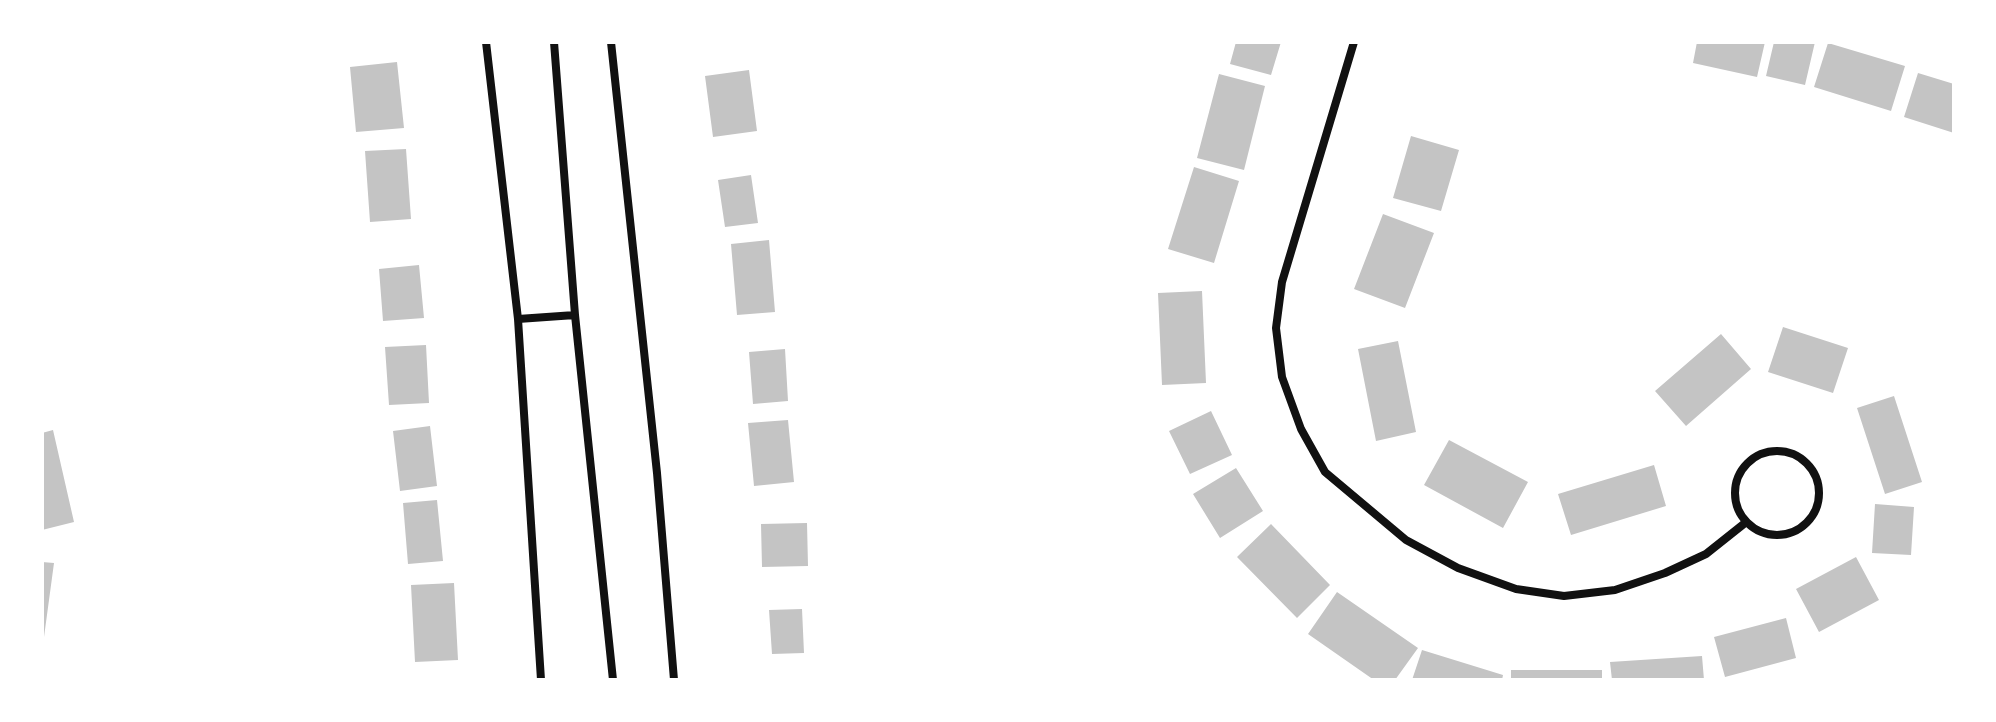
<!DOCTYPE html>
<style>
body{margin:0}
#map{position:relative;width:1996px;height:722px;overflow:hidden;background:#fff;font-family:"Alegreya Sans",sans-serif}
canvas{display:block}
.frame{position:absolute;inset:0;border:44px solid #fff;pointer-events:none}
</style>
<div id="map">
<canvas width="1996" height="722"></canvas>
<div class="frame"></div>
</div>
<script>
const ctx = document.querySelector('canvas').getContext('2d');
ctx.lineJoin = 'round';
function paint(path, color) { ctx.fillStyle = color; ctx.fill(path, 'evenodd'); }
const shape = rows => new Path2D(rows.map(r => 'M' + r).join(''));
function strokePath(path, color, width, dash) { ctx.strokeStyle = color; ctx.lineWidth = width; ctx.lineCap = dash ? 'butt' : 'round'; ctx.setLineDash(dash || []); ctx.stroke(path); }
paint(shape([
 [1236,42,1281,42,1271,75,1230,64],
 [1697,42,1765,42,1757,77,1693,63],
 [1774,42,1815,42,1805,85,1766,76],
 [1828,43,1905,66,1891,111,1814,87],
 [397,62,404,128,356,132,350,67],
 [749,70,757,131,713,137,705,76],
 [1918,73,1954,84,1954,133,1904,117],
 [1219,74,1265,86,1244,170,1197,158],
 [1411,136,1459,150,1441,211,1393,198],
 [406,149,411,219,370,222,365,151],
 [1194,167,1239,181,1214,263,1168,249],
 [751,175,758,223,725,227,718,180],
 [1383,214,1434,233,1405,308,1354,289],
 [769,240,775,312,737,315,731,244],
 [419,265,424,318,383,321,379,269],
 [1202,291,1206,383,1162,385,1158,293],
 [1783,327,1848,348,1833,393,1768,372],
 [1721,334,1751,369,1686,426,1655,391],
 [1398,341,1416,432,1376,441,1358,349],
 [426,345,429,403,389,405,385,347],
 [785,349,788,401,753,404,749,352],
 [1894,396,1922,482,1885,494,1857,408],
 [1211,411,1232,455,1190,474,1169,431],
 [788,420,794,482,754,486,748,423],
 [430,426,437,486,400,491,393,431],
 [53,430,74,522,42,530,42,433],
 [1449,440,1528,482,1503,528,1424,485],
 [1654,465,1666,506,1571,535,1558,494],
 [1236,468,1263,511,1220,538,1193,494],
 [437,500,443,561,408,564,403,503],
 [1875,504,1914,507,1911,555,1872,553],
 [807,523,808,566,762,567,761,524],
 [1271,524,1330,585,1297,618,1237,557],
 [1856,557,1879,600,1819,632,1796,589],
 [42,562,54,563,44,637,42,636],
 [454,583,458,660,415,662,411,585],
 [1337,592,1418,648,1395,680,1374,680,1308,634],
 [802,609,804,653,772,654,769,610],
 [1786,618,1796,658,1725,677,1714,637],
 [1422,650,1503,675,1502,680,1412,680],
 [1702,656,1704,680,1612,680,1610,662],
 [1511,670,1602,670,1602,680,1511,680]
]), '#c4c4c4');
strokePath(shape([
 [486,42,518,319,575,315],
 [554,42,575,315,613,680],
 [611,42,657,473,674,680],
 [1354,42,1282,282,1276,328,1282,377,1301,429,1325,472,1406,540,1458,568,1516,589,1564,596,1615,590,1665,573,1706,554,1745,523],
 [518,319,541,680],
 '1735 493a42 42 0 1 1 84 0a42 42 0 1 1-84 0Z'
]), '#111', 8);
</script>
